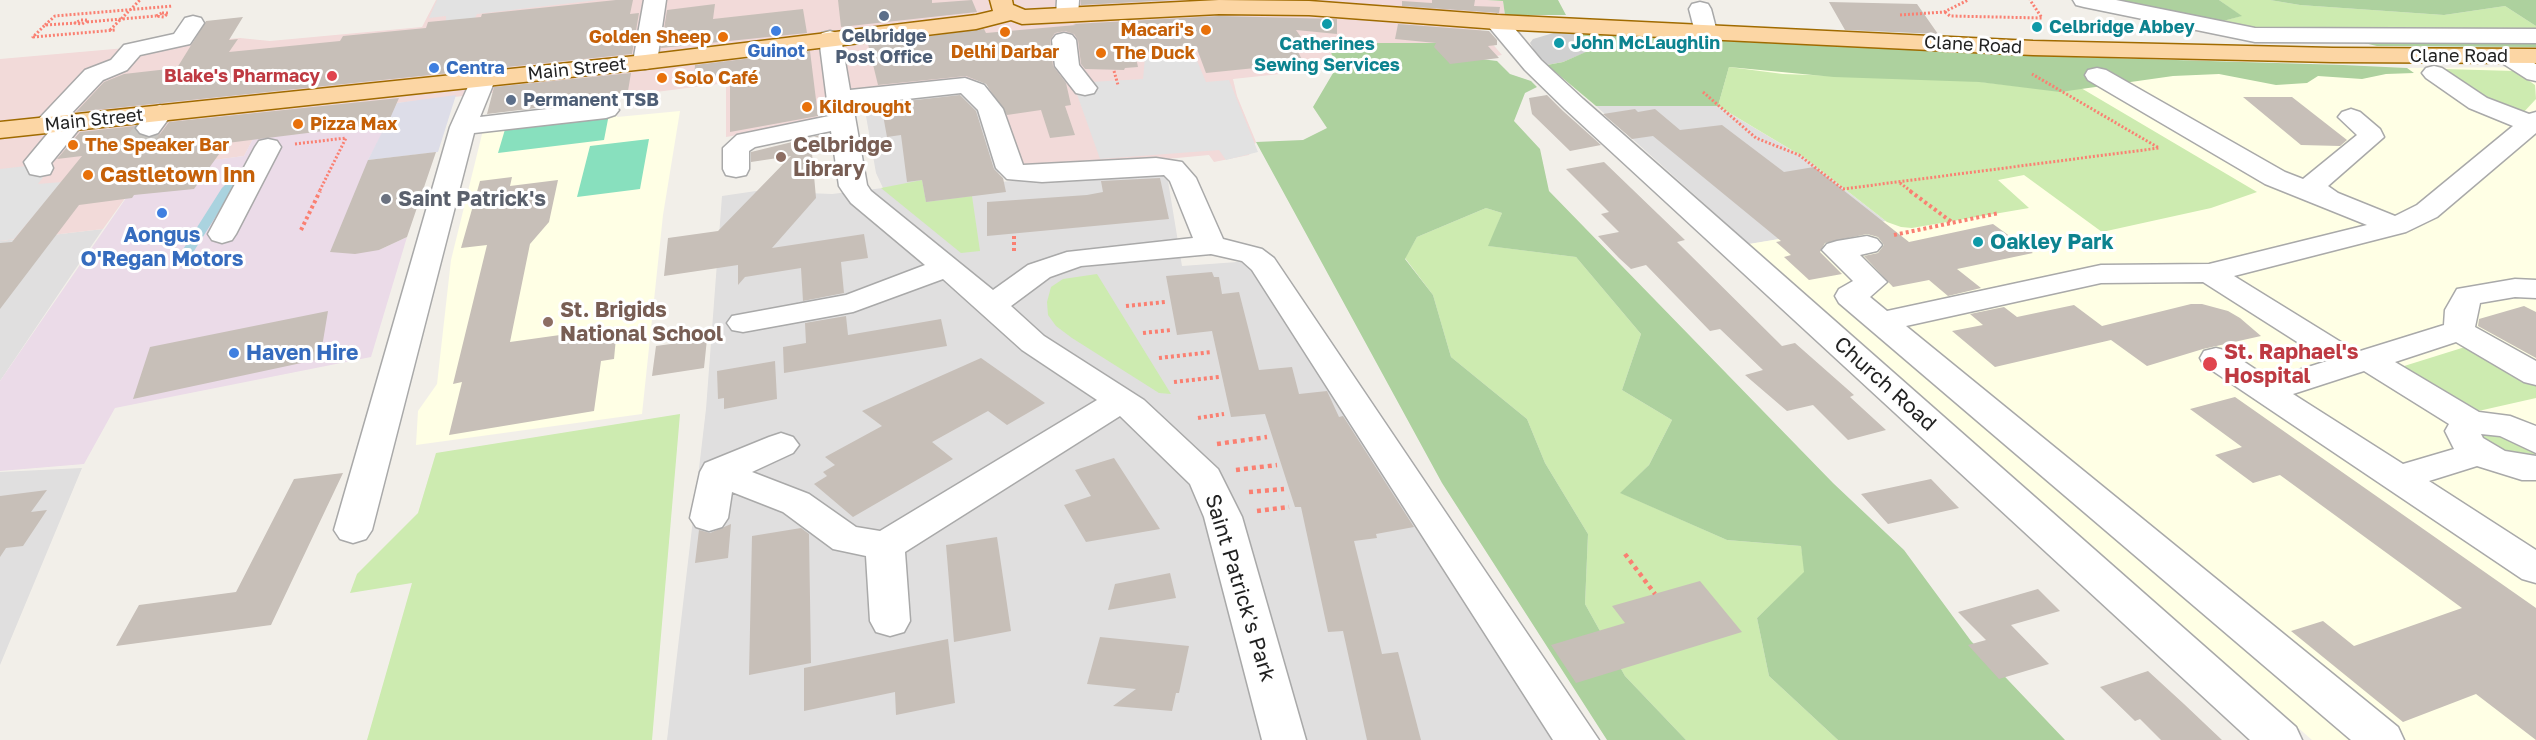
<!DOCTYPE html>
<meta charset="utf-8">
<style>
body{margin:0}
canvas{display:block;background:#f2efe9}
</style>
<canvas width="2536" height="740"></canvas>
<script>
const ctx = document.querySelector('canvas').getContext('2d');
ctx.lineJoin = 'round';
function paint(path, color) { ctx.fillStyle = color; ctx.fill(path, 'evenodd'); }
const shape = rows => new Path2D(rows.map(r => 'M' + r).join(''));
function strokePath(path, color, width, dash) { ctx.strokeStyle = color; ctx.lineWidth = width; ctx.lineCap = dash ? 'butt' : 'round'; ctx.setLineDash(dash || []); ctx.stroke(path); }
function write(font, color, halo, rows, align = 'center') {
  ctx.font = font + ' "Golos Text",sans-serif'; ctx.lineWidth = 6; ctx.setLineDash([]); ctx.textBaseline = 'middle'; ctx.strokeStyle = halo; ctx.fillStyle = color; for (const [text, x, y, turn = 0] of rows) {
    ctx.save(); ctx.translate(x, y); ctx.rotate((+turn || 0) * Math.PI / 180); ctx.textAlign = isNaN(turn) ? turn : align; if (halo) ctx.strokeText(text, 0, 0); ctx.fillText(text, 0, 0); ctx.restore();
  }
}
paint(shape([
 [952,89,974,97,992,136,1000,182,1157,169,1168,181,1182,266,1251,261,1584,740,667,740,706,409,722,196,756,191,832,194,883,188,876,173,863,99],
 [1596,106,1718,106,1805,158,1887,222,1749,244],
 [103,229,72,274,0,381,0,241],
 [82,468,0,665,0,472]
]), '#e0dfdf');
paint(shape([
 [436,0,1487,0,1503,1,1505,15,1504,19,1479,28,1502,55,1450,65,1328,43,1336,68,1233,79,1237,96,1256,142,1249,155,1214,162,1209,155,1102,165,1019,164,989,97,988,78,817,102,818,122,726,137,726,83,532,108,520,90,397,103,388,123,253,139,244,156,146,169,103,229,0,241,0,59,240,38,270,41,422,27]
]), '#f2dad9');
paint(shape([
 [388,123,368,160,379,250,407,237,371,357,115,408,84,464,0,471,0,381,146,169,244,156,253,139]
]), '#ebdbe8');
paint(shape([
 [1575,34,2042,56,2407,68,2536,67,2536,740,2312,740,1749,244,1886,221,1805,158,1718,106,1596,106,1547,65],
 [616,104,617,117,680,111,663,215,642,414,416,445,418,411,437,384,451,260,486,118]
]), '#ffffe5');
paint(shape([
 [1557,32,1574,33,1589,51,1563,62,1547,65,1538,57,1530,43,1533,39]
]), '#d0d0d0');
paint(shape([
 [2219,0,2270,0,2300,5,2444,15,2505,6,2536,26,2536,29,2234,31,2223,21,2241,16],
 [1729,67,1783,74,1973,81,2060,91,2081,88,2257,192,2211,208,2102,232,2024,175,1998,180,2029,208,1912,228,1901,227,1887,222,1805,158,1718,106],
 [2444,69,2515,71,2535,85,2536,99,2521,115,2481,99],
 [922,180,926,202,972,196,980,251,961,253,881,188],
 [1486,208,1502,213,1489,246,1576,257,1641,334,1622,390,1672,420,1649,465,1621,493,1727,540,1801,546,1805,572,1757,618,1769,676,1838,740,1686,740,1625,676,1585,604,1588,534,1545,463,1527,419,1451,357,1433,295,1405,258,1417,237],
 [1097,274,1171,394,1159,393,1072,338,1056,326,1048,315,1047,302,1051,287,1063,279],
 [2465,347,2536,382,2536,398,2474,412,2401,367],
 [680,414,652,740,367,740,412,583,350,593,357,574,418,513,436,453],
 [2490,430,2533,448,2536,458,2498,457,2477,432]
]), '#cdebb0');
paint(shape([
 [1487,0,1558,0,1566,15,1505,15,1503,1],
 [2071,0,2219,0,2242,16,2223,21,2220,28,2089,6],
 [2270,0,2536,0,2536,26,2505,6,2444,15,2300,5],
 [2536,29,2536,47,2377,46,2317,32],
 [1575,34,2042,56,2343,65,2407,68,2414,73,2386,74,2362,79,2318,76,2307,83,2276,85,2219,74,2173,76,2060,92,1979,82,1834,77,1729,67,1718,106,1596,106,1547,65,1563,62,1588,51],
 [1328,43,1455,43,1481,59,1497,61,1510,74,1531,81,1537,87,1525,93,1514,121,1540,149,1549,191,1833,483,1904,550,1971,641,2065,740,1838,740,1769,676,1757,618,1804,572,1801,546,1727,540,1620,493,1649,465,1672,420,1622,390,1641,334,1576,257,1488,246,1502,213,1486,208,1417,237,1405,259,1433,295,1451,357,1527,419,1545,463,1588,534,1585,604,1625,676,1686,740,1607,740,1442,483,1256,142,1303,140,1327,128,1313,107,1336,68]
]), '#add19e');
paint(shape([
 [609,114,604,140,498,153,506,126],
 [649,139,640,189,577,197,590,146]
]), '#88e0be');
paint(shape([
 [437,0,598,0,477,14,474,20,446,23,446,16,429,18],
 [1195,56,1206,82,1229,80,1258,152,1226,160,1219,150,1100,159,1073,83,1143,79,1145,58],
 [53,163,38,184,62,182,14,239,0,241,0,169]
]), '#e2e2e2');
paint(shape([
 [456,95,438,152,368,160,397,103]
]), '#dddde8');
strokePath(shape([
 [225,192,233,180]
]), '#aad3df', 8);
strokePath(shape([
 [188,251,226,191]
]), '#aad3df', 10);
paint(shape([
 [616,0,633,0,630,14,639,13,632,54,76,112,104,82,124,74,177,68,206,21,243,17,229,40,238,39,229,52,340,41,343,36,426,28,428,22,481,17,482,14],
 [838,0,932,0,932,3,972,0,977,12,841,27],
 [1081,0,1175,0,1081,5],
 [1432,0,1475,0,1474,6,1500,7,1499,13,1402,6,1402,1,1432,3],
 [1829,2,1917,4,1938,34,1845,30],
 [715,4,713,19,803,9,807,33,661,48,667,10],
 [1219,16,1337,19,1337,34,1296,30,1310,50,1298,52,1306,67,1278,70,1275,66,1206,73,1197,49,1135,53,1138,67,1125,68,1124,70,1085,69,1081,64,1078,40,1074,34,1065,31,1055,33,1050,40,1053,66,1066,83,1071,105,1065,106,1075,135,1050,138,1041,110,1007,115,986,84,966,76,878,85,868,44,984,29,986,33,1076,25,1073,24],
 [1398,24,1489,31,1497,40,1497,45,1488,46,1499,58,1450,64,1434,47,1436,43,1395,39],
 [810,51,818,116,730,132,730,78,694,81,695,65],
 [631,73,627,97,487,114,494,87],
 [960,95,976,111,994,169,1003,178,1006,192,926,202,922,180,907,182,901,135,887,137,881,104],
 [1547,95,1563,111,1601,145,1570,151,1532,114,1529,98],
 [2243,97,2292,97,2347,140,2340,146,2301,145],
 [399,98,388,123,227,143,194,189,134,195,132,198,79,205,0,309,0,243,12,242,82,156,57,159,80,132,135,126,138,134,150,138,160,134,169,122],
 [1635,109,1638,112,1655,109,1680,130,1722,125,1784,172,1814,167,1909,242,1993,224,2033,253,1957,269,1981,288,1948,296,1929,280,1893,287,1864,256,1878,253,1884,245,1878,237,1867,234,1825,243,1820,252,1842,274,1809,280,1784,257,1791,255,1776,242,1781,241,1653,136,1632,139,1603,114],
 [821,135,823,152,812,153,816,198,772,248,864,234,868,258,841,262,844,293,803,301,801,268,745,277,738,285,738,265,664,276,668,238,718,231,791,156,751,162,751,152],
 [436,152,407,237,379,250,355,254,330,252,368,160],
 [1604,162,1685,240,1677,242,1782,346,1795,343,1854,395,1850,397,1886,430,1848,440,1813,405,1787,411,1745,375,1763,370,1720,329,1710,331,1646,265,1631,269,1619,258,1598,236,1619,232,1601,214,1609,212,1566,169],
 [512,177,510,186,558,180,549,222,530,244,510,342,617,327,614,359,601,361,594,411,449,435,462,382,453,384,487,245,461,248,480,181],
 [1160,178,1169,219,987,236,987,202,1087,195,1103,192,1101,181],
 [1212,272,1214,277,1219,277,1222,294,1239,292,1259,370,1292,367,1299,394,1327,391,1339,417,1343,416,1414,527,1376,534,1377,538,1354,541,1382,654,1398,652,1421,740,1367,740,1343,631,1328,632,1301,507,1295,507,1265,414,1231,417,1212,331,1177,335,1166,276],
 [2191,304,2202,304,2228,311,2240,318,2261,336,2203,349,2147,366,2111,340,1995,367,1952,331,1983,325,1970,314,2004,307,2017,317,2074,305,2102,326],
 [2524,306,2536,312,2536,358,2478,326,2479,319],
 [328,311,320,359,133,399,150,347],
 [846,316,848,335,941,319,947,346,784,373,783,347,806,343,805,323],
 [707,339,704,368,652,376,656,346],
 [981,358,1045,403,1007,425,988,411,932,442,953,459,853,517,814,484,827,476,823,472,835,465,825,457,882,426,862,411],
 [775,361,777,399,724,409,724,398,718,399,717,371],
 [2235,397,2536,608,2536,740,2476,694,2403,722,2291,631,2323,621,2354,646,2462,608,2280,475,2253,483,2215,455,2242,447,2190,409],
 [1114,458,1160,529,1086,542,1064,505,1091,496,1075,470],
 [343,473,271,625,116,646,139,605,236,592,294,479],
 [1931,479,1959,508,1888,524,1861,494],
 [47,490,31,512,47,510,23,546,6,548,0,557,0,496],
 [731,524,728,558,695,563,699,530,710,533],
 [801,528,809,534,811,663,749,675,752,536],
 [997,537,1011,631,954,642,946,545],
 [1170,573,1176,598,1108,610,1115,584],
 [1700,581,1742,632,1576,683,1551,645,1625,623,1612,606],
 [2038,589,2060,611,2011,625,2049,664,1999,679,1968,645,1986,640,1958,612],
 [1100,637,1189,646,1179,693,1176,693,1172,711,1113,706,1136,689,1087,684],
 [948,639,955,703,896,715,895,692,804,711,804,668],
 [2148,671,2184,704,2222,740,2161,740,2140,719,2135,721,2100,687]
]), '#c7bfb8');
strokePath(shape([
 [138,142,149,128]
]), '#c8c6c1', 25, [25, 12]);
const minor = shape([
 [644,0,666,0,657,62,653,67,645,69,637,67,633,62,644,0],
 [1057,0,1079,0,1078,16,1075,21,1059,21,1056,16,1057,0],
 [2073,0,2116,0,2255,28,2536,29,2536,43,2255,42,2084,7,2076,5,2073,0],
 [1700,2,1708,4,1711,9,1717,32,1714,37,1706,39,1698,37,1695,32,1689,9,1692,4,1700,2],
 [1497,15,1505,17,1541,60,1583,99,2296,727,2302,740,2250,740,1565,109,1525,70,1489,27,1486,22,1489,17,1497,15],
 [193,16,201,18,204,23,190,44,140,55,127,70,103,80,69,116,80,118,84,123,51,163,53,168,50,174,40,176,30,174,24,162,49,132,37,130,33,125,85,70,111,60,124,45,174,34,185,18,193,16],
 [830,31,838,33,841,38,850,90,965,78,984,85,1003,109,1023,165,1156,158,1182,162,1196,178,1223,239,1262,249,1274,258,1599,740,1553,740,1252,270,1242,261,1211,254,1081,266,1050,277,1011,306,1044,336,1144,400,1218,469,1242,517,1306,740,1262,740,1204,517,1190,484,1120,416,905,552,910,621,904,632,890,636,876,632,870,621,866,556,833,549,783,512,732,492,728,518,722,527,709,531,696,527,690,518,700,472,705,463,769,437,781,433,793,437,799,445,793,453,752,472,809,494,856,527,880,531,1097,400,1022,350,943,279,853,312,743,332,732,330,727,323,732,316,846,295,925,265,851,203,843,192,839,186,831,131,755,147,749,151,749,169,746,175,736,177,726,175,723,169,723,148,737,135,829,116,819,38,822,33,830,31],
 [961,93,978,110,996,168,1007,179,1042,182,1164,175,1170,181,1193,238,1067,252,1028,265,993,290,871,191,867,185,853,105,961,93],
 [1064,33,1072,35,1076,40,1079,65,1097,88,1094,93,1085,95,1076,93,1055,66,1052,40,1056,35,1064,33],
 [2507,49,2536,64,2536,81,2527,79,2499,61,2495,56,2499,51,2507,49],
 [2434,66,2442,68,2487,98,2529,114,2536,112,2536,133,2437,217,2406,232,2234,276,2357,352,2444,325,2445,310,2457,289,2515,279,2536,280,2536,298,2515,297,2480,303,2475,327,2536,361,2536,385,2524,382,2456,342,2395,362,2479,412,2510,416,2536,426,2536,453,2500,436,2481,434,2483,438,2505,451,2536,456,2536,480,2522,480,2477,466,2429,481,2536,550,2536,583,2522,579,2204,365,2200,358,2204,351,2216,348,2228,351,2270,379,2327,361,2203,282,2101,283,1906,326,2398,727,2404,740,2351,740,1839,303,1835,296,1839,289,1853,281,1822,250,1827,244,1837,241,1867,236,1877,239,1882,245,1877,251,1860,255,1887,282,1870,297,1887,311,2101,265,2209,264,2367,225,2265,184,2088,80,2085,75,2088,70,2097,68,2106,70,2285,172,2303,179,2357,135,2338,117,2342,112,2351,109,2360,112,2380,129,2384,137,2328,186,2338,193,2395,216,2417,205,2513,126,2469,108,2426,78,2422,73,2426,68,2434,66],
 [2364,371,2449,424,2445,431,2454,449,2403,464,2293,394,2364,371],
 [483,73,492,75,495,80,480,117,606,102,615,105,619,110,615,115,606,118,474,133,372,530,366,539,353,543,340,539,334,530,450,127,471,80,474,75,483,73],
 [160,105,169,108,173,113,169,118,158,133,149,136,140,133,136,128,140,123,151,108,160,105],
 [268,139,277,141,281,147,236,234,232,240,222,243,212,240,208,234,255,147,259,141,268,139]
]);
const major = shape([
 [990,0,1012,0,1013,5,1025,10,1219,0,1309,1,1497,15,2033,41,2333,48,2536,49,2536,63,2333,62,2033,55,1497,29,1309,15,1219,14,1022,24,1011,20,976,29,645,69,0,138,0,122,645,55,976,15,993,11,990,0]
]);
strokePath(minor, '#a9a9a9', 3);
strokePath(major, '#a06b00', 3);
strokePath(shape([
 [1945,12,1950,16,2042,18,2030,0],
 [162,13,168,13,164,17,156,16,162,13],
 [1900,15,1944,12,1968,0],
 [81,20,88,20,82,24,75,23,81,20],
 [87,22,156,16],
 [76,23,45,25,33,37,116,30],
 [45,25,55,16,173,6],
 [110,30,140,0],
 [1114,71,1118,85],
 [1703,92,1756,138,1799,155,1843,189,2159,148,2032,74],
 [295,144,346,138,319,192],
 [1900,183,1912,192]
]), '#fa8072', 3, [2, 2]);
strokePath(shape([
 [1910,191,1953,223],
 [301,230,320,191],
 [1894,235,1999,213],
 [1014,236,1014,251],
 [1126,306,1165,302],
 [1143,333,1171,330],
 [1159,358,1212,352],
 [1174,382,1219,377],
 [1198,418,1224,414]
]), '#fa8072', 4, [3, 3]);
strokePath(shape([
 [1217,444,1267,437],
 [1236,470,1277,465],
 [1249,492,1284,489],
 [1257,511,1289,507],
 [1625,554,1655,594]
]), '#fa8072', 4.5, [4, 4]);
paint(minor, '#fff');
paint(major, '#fcd6a4');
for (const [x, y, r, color] of [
 [884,16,6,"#5c6f8a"],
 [1327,24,6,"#0f9aa8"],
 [2037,27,6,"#0f9aa8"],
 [1206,30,6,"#e8710a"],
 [776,31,6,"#3f7fe0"],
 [1005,32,6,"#e8710a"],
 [723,37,6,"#e8710a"],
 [1559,43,6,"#0f9aa8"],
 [1101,53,6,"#e8710a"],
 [434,68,6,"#3f7fe0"],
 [332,76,6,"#e0444e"],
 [662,78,6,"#e8710a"],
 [511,100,6,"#5c6f8a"],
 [807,107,6,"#e8710a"],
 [298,124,6,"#e8710a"],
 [73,145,6,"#e8710a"],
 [781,157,6,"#8d6e63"],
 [88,175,6,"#e8710a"],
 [386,199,6,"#6b7280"],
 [162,213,6,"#3f7fe0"],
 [1978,242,6,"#0f9aa8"],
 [548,322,6,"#8d6e63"],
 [234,353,6,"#3f7fe0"],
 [2210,364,8,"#e0444e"]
]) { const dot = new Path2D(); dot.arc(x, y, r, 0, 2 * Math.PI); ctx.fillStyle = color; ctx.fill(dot); strokePath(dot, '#fff', 2); }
write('bold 18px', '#0d838f', '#fff', [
 ["Celbridge Abbey",2049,27],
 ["John McLaughlin",1571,43],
 ["Catherines",1327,44,"center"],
 ["Sewing Services",1327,65,"center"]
], 'left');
write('bold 18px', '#c56008', '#fff', [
 ["Macari's",1194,30,"right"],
 ["Golden Sheep",711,37,"right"],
 ["Delhi Darbar",1005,52,"center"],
 ["The Duck",1113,53],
 ["Solo Café",674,78],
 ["Kildrought",819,107],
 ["Pizza Max",310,124],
 ["The Speaker Bar",85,145]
], 'left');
write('bold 18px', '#4e5e75', '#fff', [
 ["Celbridge",884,36],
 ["Post Office",884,57],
 ["Permanent TSB",523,100,"left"]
]);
write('18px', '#222', '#fff', [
 ["Clane Road",1973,45,3],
 ["Clane Road",2459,56],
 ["Main Street",577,69,-6],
 ["Main Street",94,120,-6]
]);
write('bold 18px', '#366cbe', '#fff', [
 ["Guinot",776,51],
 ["Centra",446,68,"left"]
]);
write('bold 18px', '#be3a42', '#fff', [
 ["Blake's Pharmacy",320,76]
], 'right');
write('bold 21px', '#785e54', '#fff', [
 ["Celbridge",793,145],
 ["Library",793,169],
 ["St. Brigids",560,310],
 ["National School",560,334]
], 'left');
write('bold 21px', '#c56008', '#fff', [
 ["Castletown Inn",100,175]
], 'left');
write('bold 21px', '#5b616d', '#fff', [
 ["Saint Patrick's",398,199]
], 'left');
write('bold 21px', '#366cbe', '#fff', [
 ["Aongus",162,235],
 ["O'Regan Motors",162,259],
 ["Haven Hire",246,353,"left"]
]);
write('bold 21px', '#0d838f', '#fff', [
 ["Oakley Park",1990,242]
], 'left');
write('bold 21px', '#be3a42', '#fff', [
 ["St. Raphael's",2224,352],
 ["Hospital",2224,376]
], 'left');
write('21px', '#222', '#fff', [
 ["Church Road",1885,384,42],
 ["Saint Patrick's Park",1240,588,73]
]);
</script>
